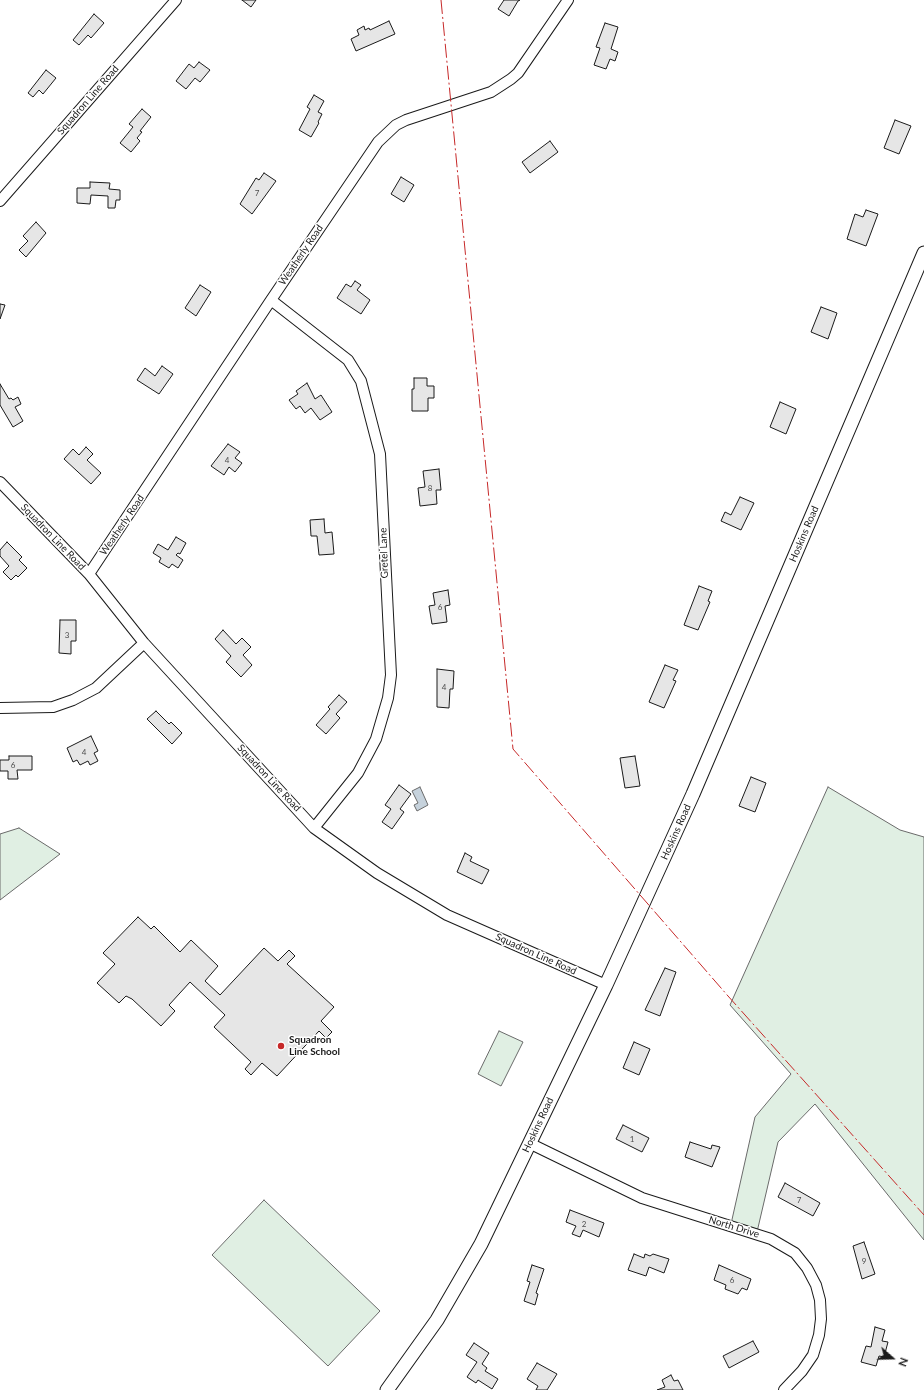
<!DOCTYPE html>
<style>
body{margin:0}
#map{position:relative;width:924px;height:1390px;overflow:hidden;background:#fff;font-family:Lato,sans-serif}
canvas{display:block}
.north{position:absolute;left:872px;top:1338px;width:40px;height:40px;-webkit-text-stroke:3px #fff;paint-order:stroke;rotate:110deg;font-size:11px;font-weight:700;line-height:16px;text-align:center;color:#1a1a1a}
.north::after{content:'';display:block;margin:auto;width:14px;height:18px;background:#1a1a1a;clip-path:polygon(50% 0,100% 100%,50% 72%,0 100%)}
</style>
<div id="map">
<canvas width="924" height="1390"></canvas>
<div class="north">N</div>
</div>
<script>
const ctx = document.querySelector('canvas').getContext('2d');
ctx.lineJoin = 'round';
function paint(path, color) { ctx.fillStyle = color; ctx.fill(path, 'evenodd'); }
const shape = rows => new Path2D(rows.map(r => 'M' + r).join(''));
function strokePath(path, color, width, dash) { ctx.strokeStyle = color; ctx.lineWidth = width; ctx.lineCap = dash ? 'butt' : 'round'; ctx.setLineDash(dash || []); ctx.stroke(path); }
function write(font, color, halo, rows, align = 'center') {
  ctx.font = font + ' Lato,sans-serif'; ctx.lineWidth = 3; ctx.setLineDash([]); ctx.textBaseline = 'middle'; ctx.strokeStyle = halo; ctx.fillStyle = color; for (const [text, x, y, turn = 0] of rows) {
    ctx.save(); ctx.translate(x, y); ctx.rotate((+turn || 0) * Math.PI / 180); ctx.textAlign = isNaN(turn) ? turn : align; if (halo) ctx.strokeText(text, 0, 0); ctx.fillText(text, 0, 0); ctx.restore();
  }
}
const green = shape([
 [828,787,900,830,924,837,924,1240,815,1104,778,1142,757,1232,731,1224,755,1117,791,1074,730,1005,828,787],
 [19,828,60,854,0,900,0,834,19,828],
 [499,1031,523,1042,501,1086,478,1074,499,1031],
 [264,1200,380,1311,328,1366,212,1255,264,1200]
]);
paint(green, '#e0efe3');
strokePath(green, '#6a6a6a', 1);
const water = shape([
 [420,787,428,805,417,811,414,805,418,803,412,791,420,787]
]);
paint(water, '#c6d2dc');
strokePath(water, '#6a6a6a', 1);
const building = shape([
 [242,0,256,0,251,7,242,0],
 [504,0,520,0,518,1,509,16,498,9,504,0],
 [94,14,104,23,91,38,88,35,79,45,73,40,94,14],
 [389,21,395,34,356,51,351,39,359,35,357,30,364,26,365,30,369,28,370,30,389,21],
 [605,23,618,27,611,49,618,52,615,61,610,59,606,69,594,65,600,48,596,47,605,23],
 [199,62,210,70,200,82,195,78,186,89,176,81,189,64,194,68,199,62],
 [46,70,56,78,43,94,39,90,33,97,28,93,46,70],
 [314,95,324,101,318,112,322,114,318,122,319,123,311,137,299,130,310,109,307,107,314,95],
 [142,109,151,117,140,131,142,132,137,138,140,141,131,152,120,143,133,127,129,124,142,109],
 [895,120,911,126,899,154,884,148,895,120],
 [550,141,558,152,530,173,522,162,550,141],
 [264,173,276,181,252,214,240,204,256,178,259,180,264,173],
 [401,177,414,185,404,202,391,194,401,177],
 [90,182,110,183,109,189,120,190,120,200,116,200,115,208,108,208,108,196,91,195,90,204,77,203,77,188,90,188,90,182],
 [866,210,878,214,866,246,847,239,855,214,863,217,866,210],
 [36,222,46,233,26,257,19,250,28,241,23,236,36,222],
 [355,281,361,285,357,290,370,300,361,314,337,298,346,284,351,287,355,281],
 [200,285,211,292,196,316,185,308,200,285],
 [0,304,5,305,0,319,0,304],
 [821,307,837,313,828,339,811,332,821,307],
 [162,366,173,374,159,394,137,380,145,368,155,376,162,366],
 [414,378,427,378,427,386,434,386,434,398,428,398,428,411,412,411,412,389,414,389,414,378],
 [307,383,315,399,321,395,332,412,320,420,311,408,305,413,300,406,296,409,289,400,298,394,296,391,307,383],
 [0,384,9,399,11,398,13,400,18,397,21,404,15,407,23,421,13,427,0,405,0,384],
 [780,402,796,409,786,434,770,427,780,402],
 [228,444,240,452,235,458,242,463,235,472,229,467,224,475,211,466,228,444],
 [86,447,93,454,87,460,101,473,91,484,64,459,73,449,79,455,86,447],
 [439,469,441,490,436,490,437,504,420,506,418,488,425,487,423,471,439,469],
 [740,497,754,503,741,530,721,521,725,512,731,515,740,497],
 [324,519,325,533,332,532,334,554,319,555,317,536,311,536,310,520,324,519],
 [176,537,186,543,180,554,178,553,176,555,183,560,178,568,172,564,169,568,159,562,161,558,153,553,158,544,168,550,176,537],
 [7,542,22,557,19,560,27,568,18,577,16,575,11,580,3,572,9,566,0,556,0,550,7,542],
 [699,586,712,591,708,601,710,602,698,630,684,625,699,586],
 [448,590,450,605,445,606,447,622,432,624,429,606,435,605,433,593,448,590],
 [60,620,76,620,76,641,71,641,71,654,59,653,60,620],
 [223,630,236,644,242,638,251,647,243,655,252,665,241,677,226,662,231,656,215,639,223,630],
 [665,665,678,670,673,680,676,681,664,708,649,702,665,665],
 [437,669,454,671,453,689,450,689,449,708,437,707,437,669],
 [339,695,347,702,336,714,340,718,326,734,316,725,330,709,328,707,339,695],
 [156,711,169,724,171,722,182,733,172,744,147,719,156,711],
 [91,736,98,751,94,753,98,761,90,765,88,761,80,765,77,760,73,762,67,748,91,736],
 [9,756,32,756,32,770,17,770,18,779,8,779,8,771,0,771,0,760,9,760,9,756],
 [635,756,640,786,625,788,620,758,635,756],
 [751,777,766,783,755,812,739,806,751,777],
 [399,785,411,794,400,809,404,812,392,829,382,822,391,809,385,805,399,785],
 [465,853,472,857,470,861,489,870,482,884,457,872,465,853],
 [138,917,151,929,154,926,180,952,191,940,218,966,205,981,220,995,264,948,278,961,289,950,295,956,287,964,334,1007,321,1021,332,1032,326,1038,319,1031,277,1076,262,1063,251,1075,245,1069,251,1062,214,1027,225,1015,190,982,169,1005,175,1011,161,1026,132,999,126,996,119,1003,97,983,115,964,103,953,138,917],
 [665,968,676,972,660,1016,645,1010,665,968],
 [634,1042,650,1049,639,1075,623,1068,634,1042],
 [623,1125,649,1138,642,1152,616,1139,623,1125],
 [690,1142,711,1149,712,1145,720,1147,712,1167,685,1157,690,1142],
 [785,1183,820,1203,813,1216,778,1197,785,1183],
 [570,1210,604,1223,599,1237,583,1230,580,1237,572,1234,576,1226,566,1222,570,1210],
 [864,1242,875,1274,862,1279,853,1246,864,1242],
 [634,1254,644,1258,645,1254,650,1256,653,1254,669,1259,664,1273,649,1267,646,1276,628,1270,634,1254],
 [532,1265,544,1269,536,1293,538,1294,535,1305,524,1301,530,1282,527,1281,532,1265],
 [719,1265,751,1279,747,1290,742,1288,738,1294,725,1289,726,1285,714,1280,719,1265],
 [875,1327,885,1330,882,1341,888,1342,884,1357,879,1356,876,1366,861,1362,866,1346,871,1347,875,1327],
 [753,1341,759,1352,729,1368,723,1356,753,1341],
 [474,1343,489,1353,482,1364,487,1368,485,1371,498,1379,492,1389,478,1380,476,1383,467,1377,477,1362,466,1355,474,1343],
 [537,1363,557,1374,547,1390,536,1390,538,1386,527,1379,537,1363],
 [671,1375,674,1381,678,1380,683,1390,657,1390,665,1387,662,1380,671,1375]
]);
paint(building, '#e6e6e6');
strokePath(building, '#1a1a1a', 1);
const minor = shape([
 [0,201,176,0],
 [271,300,348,360,361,381,380,454,391,675,388,698,376,739,358,773,314,828],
 [0,482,89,574,144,643,314,828,377,873,447,915,606,985],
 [89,574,271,300,378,142,396,125,406,120,491,92,511,79,518,73,568,0],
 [0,708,53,707,73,700,96,688,144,643],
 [529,1143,642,1198,771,1239,795,1253,807,1268,816,1285,820,1300,821,1319,819,1335,813,1355,802,1371,784,1390]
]);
const tertiary = shape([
 [387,1390,437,1320,481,1244,606,985,693,794,924,253]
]);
strokePath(minor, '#1a1a1a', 12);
strokePath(tertiary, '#1a1a1a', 15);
strokePath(minor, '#fff', 10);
strokePath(tertiary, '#fff', 13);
strokePath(shape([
 [441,0,513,749,728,996,924,1215]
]), '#c62828', 1, [14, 3, 2, 3]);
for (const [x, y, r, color] of [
 [281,1046,4,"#c62828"]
]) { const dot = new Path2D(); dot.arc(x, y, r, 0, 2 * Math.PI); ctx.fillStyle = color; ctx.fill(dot); strokePath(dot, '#fff', 1.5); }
write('8px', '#4d4d4d', null, [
 ["7",257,193],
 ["4",227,460],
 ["8",430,488],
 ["6",440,607],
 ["3",67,635],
 ["4",444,687],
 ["4",84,752],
 ["6",13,765],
 ["1",632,1139],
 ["7",799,1200],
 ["2",584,1224],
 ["9",864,1261],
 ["6",732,1280]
]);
write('10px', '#1a1a1a', '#fff', [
 ["Squadron Line Road",88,100,-49],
 ["Weatherly Road",301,255,-56],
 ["Weatherly Road",122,525,-56],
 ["Hoskins Road",804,534,-67],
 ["Squadron Line Road",53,537,46],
 ["Gretel Lane",384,553,-92],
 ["Squadron Line Road",269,778,47],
 ["Hoskins Road",676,832,-66],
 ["Squadron Line Road",536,954,24],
 ["Hoskins Road",538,1125,-65],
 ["North Drive",734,1227,17]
]);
write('bold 10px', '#1a1a1a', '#fff', [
 ["Squadron",289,1040],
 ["Line School",289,1052]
], 'left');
</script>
